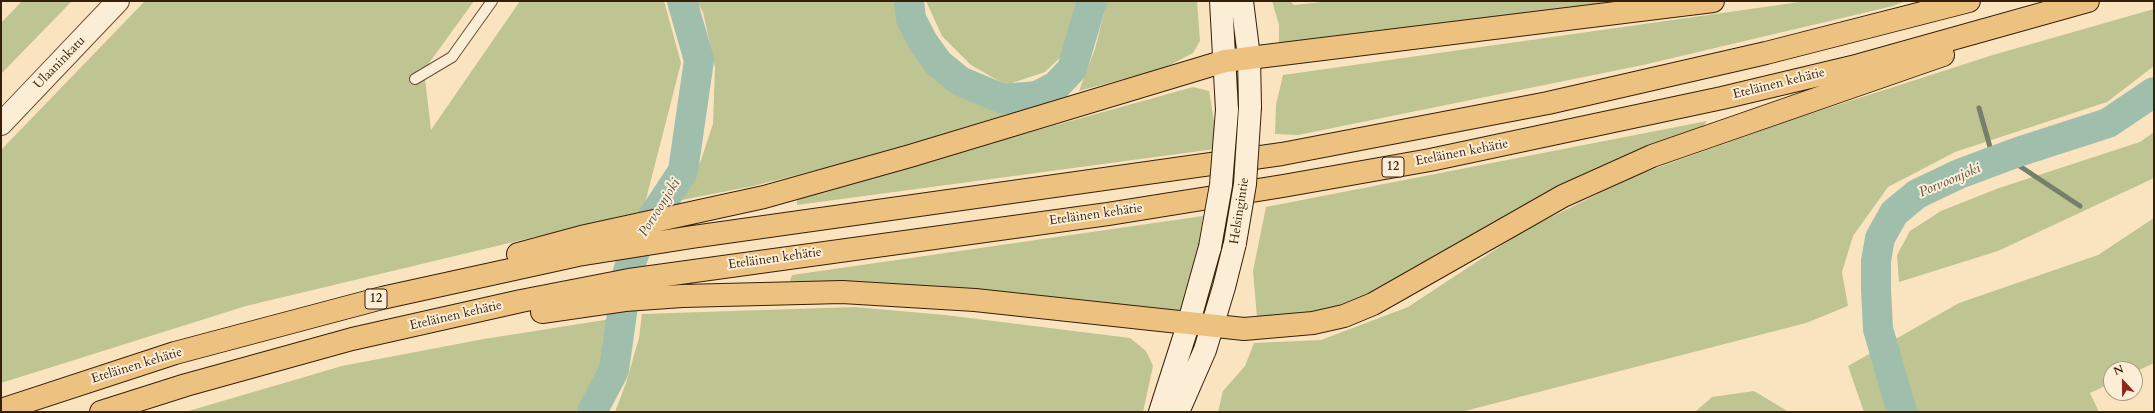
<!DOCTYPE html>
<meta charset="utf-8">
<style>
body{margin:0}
#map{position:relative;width:2155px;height:413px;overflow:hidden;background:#fae4c0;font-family:Cardo,serif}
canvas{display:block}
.frame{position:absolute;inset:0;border:2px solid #361f08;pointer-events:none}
.north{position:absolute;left:2103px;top:361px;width:40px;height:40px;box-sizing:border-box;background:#fcedd6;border:1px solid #ad9b84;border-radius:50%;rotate:338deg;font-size:11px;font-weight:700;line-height:16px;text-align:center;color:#361f08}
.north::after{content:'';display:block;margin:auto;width:14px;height:18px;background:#8f2418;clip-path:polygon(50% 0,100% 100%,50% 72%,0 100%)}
</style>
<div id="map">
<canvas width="2155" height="413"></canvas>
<div class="frame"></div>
<div class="north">N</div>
</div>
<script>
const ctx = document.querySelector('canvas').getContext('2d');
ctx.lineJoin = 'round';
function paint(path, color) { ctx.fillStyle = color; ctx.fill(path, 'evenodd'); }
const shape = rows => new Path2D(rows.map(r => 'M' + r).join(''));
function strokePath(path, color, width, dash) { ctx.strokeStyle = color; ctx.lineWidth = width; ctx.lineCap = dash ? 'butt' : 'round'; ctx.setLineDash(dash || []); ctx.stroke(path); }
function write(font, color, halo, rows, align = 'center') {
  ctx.font = font + ' Cardo,serif'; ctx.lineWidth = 4; ctx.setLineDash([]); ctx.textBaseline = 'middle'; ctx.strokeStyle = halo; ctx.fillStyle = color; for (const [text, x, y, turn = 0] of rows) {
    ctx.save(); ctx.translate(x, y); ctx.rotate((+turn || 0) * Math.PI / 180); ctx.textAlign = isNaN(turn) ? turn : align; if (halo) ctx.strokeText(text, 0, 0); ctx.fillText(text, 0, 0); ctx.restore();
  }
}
paint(shape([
 [22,1,72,1,1,74,1,23],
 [145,1,474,1,424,70,431,130,520,1,664,1,681,63,643,211,246,306,1,383,1,150],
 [696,1,896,1,912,45,949,85,991,109,1024,109,872,156,753,186,677,201,700,163,713,124,715,68,703,12],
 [926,1,1086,1,1069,49,1045,72,1006,85,971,65,942,36],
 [1107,1,1197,1,1200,41,1193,53,1164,68,1079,91,1095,49],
 [1272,1,1290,1,1294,5,1331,1,1616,1,1279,44,1279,25],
 [1807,1,1906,1,1893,6,1643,65,1298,135,1275,134,1276,105,1283,75],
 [2154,9,2154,66,2107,102,1955,152,1888,187,1853,236,1842,272,1848,306,1806,323,1461,412,1218,412,1223,391,1245,366,1254,343,1321,340,1408,307,1525,230,1634,176,1797,118,1993,55],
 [1193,87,1209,91,1215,128,1215,149,797,205,797,197],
 [1707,121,1703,127,1646,147,1533,201,1403,278,1338,309,1297,316,1257,317,1253,271,1266,207],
 [2154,132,2154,178,1998,251,1899,282,1897,255,1910,231,1941,211,1999,188,2140,142],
 [1203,216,1196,263,1181,313,904,285,790,281,792,275],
 [2154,218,2154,363,2135,372,2135,369,2111,369,2111,383,2090,393,2099,412,1864,412,1848,366,1959,303,2098,255],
 [854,307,945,315,1130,338,1146,351,1153,366,1143,412,615,412,626,383,639,338,642,314],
 [611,319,600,373,576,412,185,412,342,366,484,339],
 [1754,391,1789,412,1695,412,1712,397]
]), '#bec492');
strokePath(shape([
 [1979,108,1994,161],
 [2006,157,2080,206]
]), '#757f6a', 5);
strokePath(shape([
 [909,1,911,19,923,42,938,63,960,81,1003,99,1037,96,1056,86,1072,69,1092,1],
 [592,412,614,370,628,271,641,235,683,171,699,60,682,1],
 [1902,412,1878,329,1876,289,1876,261,1880,238,1894,213,1917,194,1959,174,2018,152,2108,123,2154,92]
]), '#9fbfac', 30);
const service = shape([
 [415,79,452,57,492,1]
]);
const tertiary = shape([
 [1,124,118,1]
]);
const secondary = shape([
 [1221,1,1227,110],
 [1242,1,1249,57,1250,107],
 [1160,412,1189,322,1210,247],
 [1178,412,1205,350,1224,287,1235,243]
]);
const motorway = shape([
 [518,254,581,237,764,197,910,156,1225,61,1713,1],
 [542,312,625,300,682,296,842,292,975,300,1244,329,1313,323,1344,316,1373,304,1563,196,1652,156,1943,55],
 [1,410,175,353,382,298,578,255,692,237,1282,154,1548,103,1766,53,1969,1],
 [101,412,186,385,352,339,521,301,629,280,1108,214,1283,186,1430,160,1722,98,1852,67,2088,1]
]);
strokePath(service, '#675036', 12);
strokePath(tertiary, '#675036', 24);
strokePath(secondary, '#361f08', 24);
strokePath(motorway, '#361f08', 24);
strokePath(service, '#fcedd6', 10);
strokePath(tertiary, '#fcedd6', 22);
strokePath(secondary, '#fcedd6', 22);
strokePath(motorway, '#edc280', 22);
const secondaryBridge = shape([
 [1235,243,1245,184,1250,107],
 [1210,247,1221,185,1227,110]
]);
strokePath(secondaryBridge, '#361f08', 24, []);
strokePath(secondaryBridge, '#fcedd6', 22);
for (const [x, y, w] of [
 [1393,167,22],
 [376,299,22]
]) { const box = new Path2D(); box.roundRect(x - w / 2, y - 10, w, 20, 3); ctx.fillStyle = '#fcedd6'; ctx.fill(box); strokePath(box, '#361f08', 1); }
write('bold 12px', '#361f08', null, [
 ["12",1393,167],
 ["12",376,299]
]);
write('13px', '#361f08', '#fcedd6', [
 ["Ulaaninkatu",60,63,-46],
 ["Eteläinen kehätie",1779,84,-14],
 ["Eteläinen kehätie",1462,153,-11],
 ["Helsingintie",1240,211,-81],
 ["Eteläinen kehätie",1096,215,-8],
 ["Eteläinen kehätie",775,259,-8],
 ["Eteläinen kehätie",456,316,-13],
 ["Eteläinen kehätie",137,366,-17]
]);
write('italic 14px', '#564f39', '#fcedd6', [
 ["Porvoonjoki",1950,181,-23],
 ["Porvoonjoki",660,208,-58]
]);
</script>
